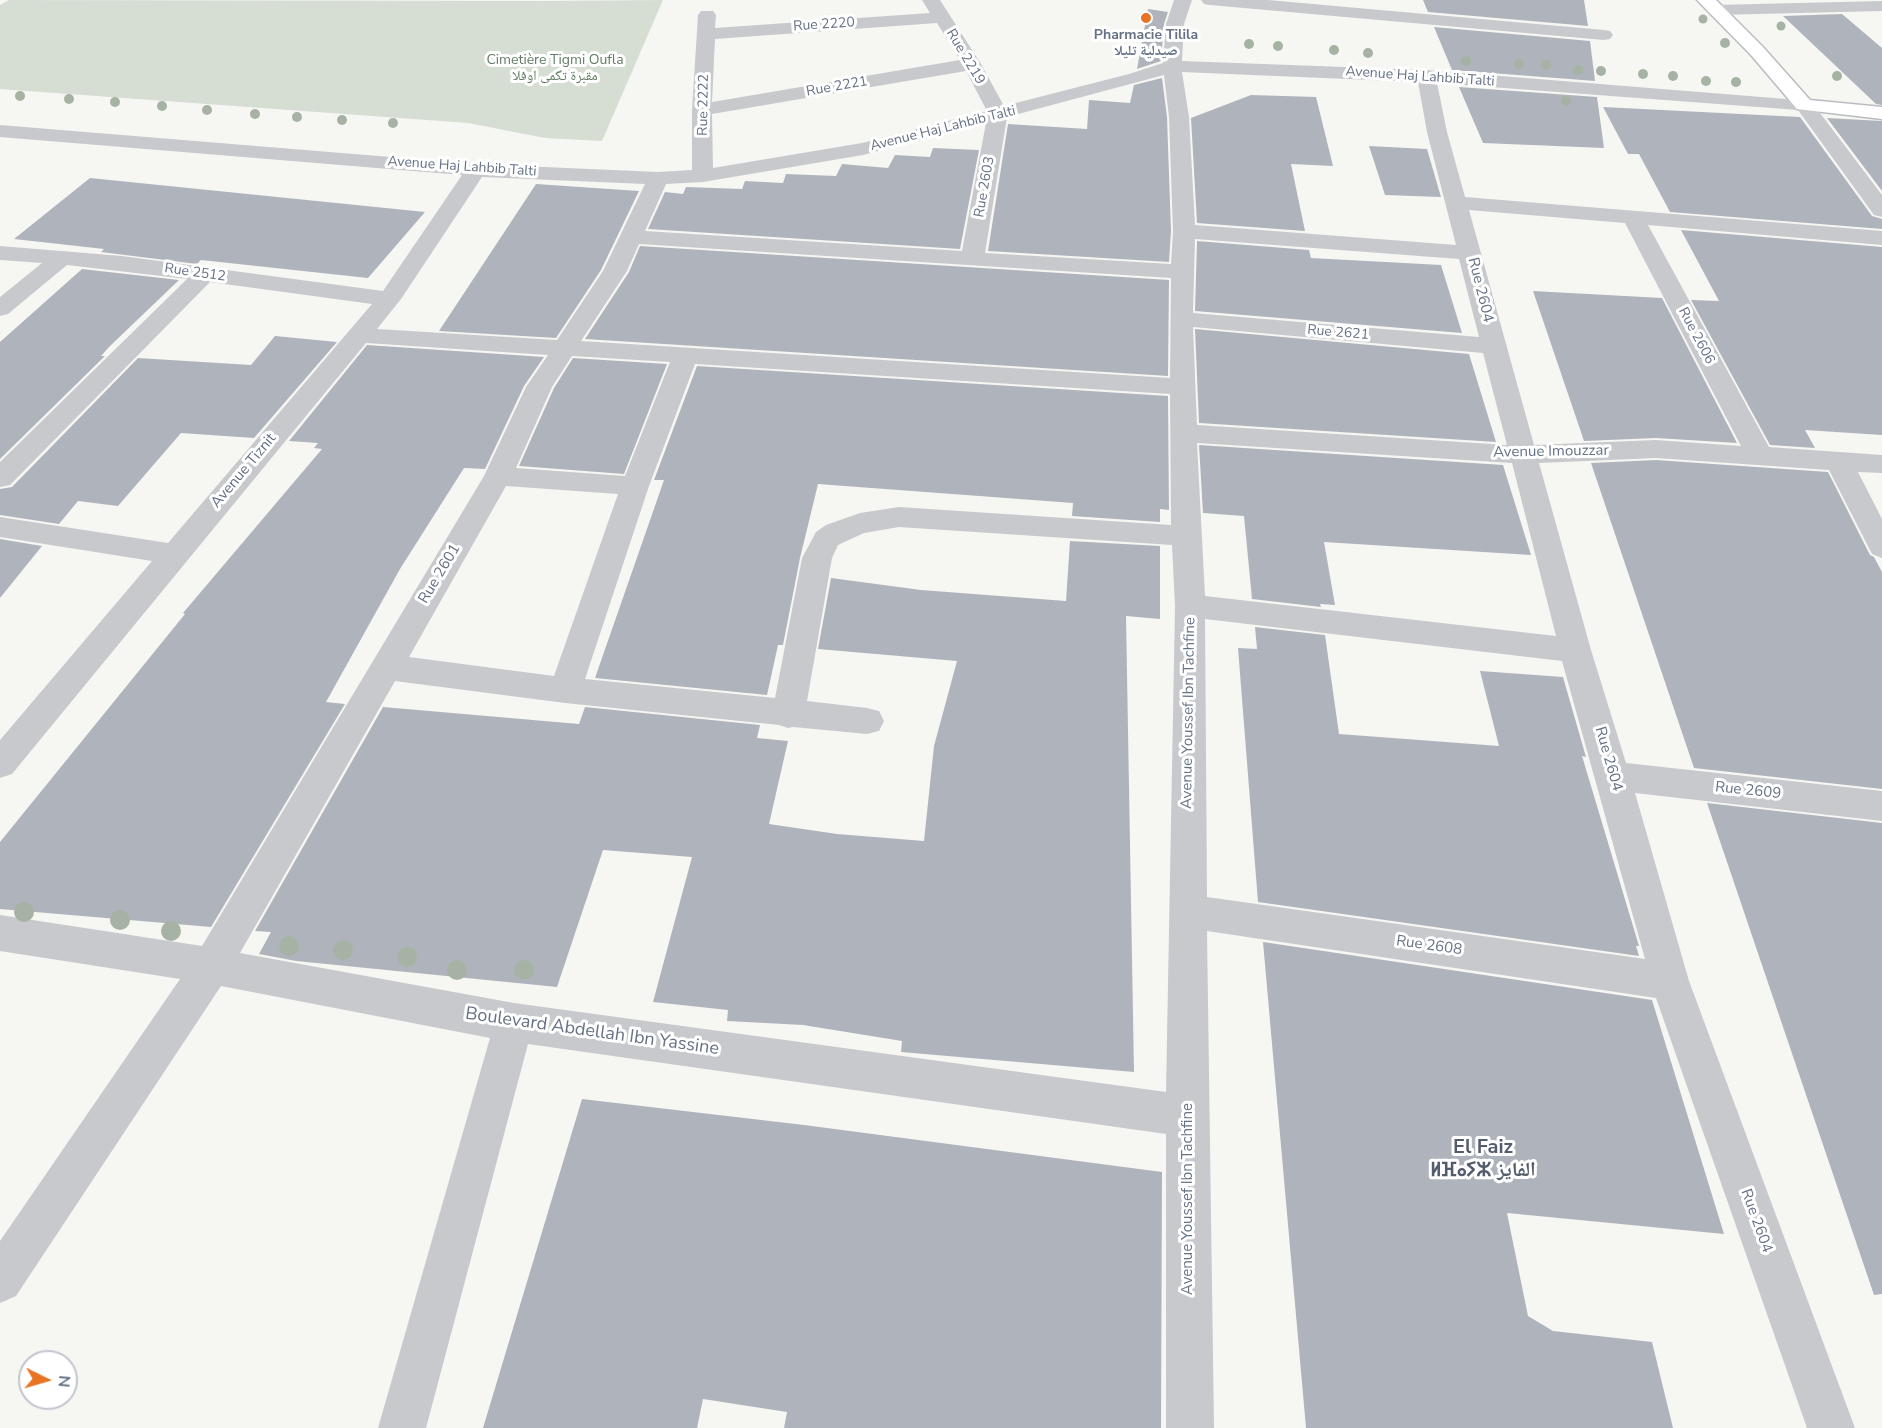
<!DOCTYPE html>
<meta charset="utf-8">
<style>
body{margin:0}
#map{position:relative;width:1882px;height:1428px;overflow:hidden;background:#f6f7f3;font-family:"Nunito Sans",sans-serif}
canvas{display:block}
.north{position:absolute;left:18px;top:1350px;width:60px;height:60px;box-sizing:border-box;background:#fff;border:2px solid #c1c6ce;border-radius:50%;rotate:95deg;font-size:16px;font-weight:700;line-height:24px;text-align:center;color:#657185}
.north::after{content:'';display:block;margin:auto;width:21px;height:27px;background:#e87322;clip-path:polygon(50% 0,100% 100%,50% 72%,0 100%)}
</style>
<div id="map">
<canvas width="1882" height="1428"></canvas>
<div class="north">N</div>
</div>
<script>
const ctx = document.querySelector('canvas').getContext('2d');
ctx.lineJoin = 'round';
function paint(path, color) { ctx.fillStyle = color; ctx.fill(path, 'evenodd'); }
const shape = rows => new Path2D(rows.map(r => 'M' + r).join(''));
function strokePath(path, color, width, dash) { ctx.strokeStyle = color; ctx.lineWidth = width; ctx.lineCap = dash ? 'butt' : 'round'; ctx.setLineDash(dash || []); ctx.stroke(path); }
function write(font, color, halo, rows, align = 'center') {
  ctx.font = font + ' "Nunito Sans","Noto Naskh Arabic","Noto Sans Tifinagh",sans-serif'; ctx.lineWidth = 6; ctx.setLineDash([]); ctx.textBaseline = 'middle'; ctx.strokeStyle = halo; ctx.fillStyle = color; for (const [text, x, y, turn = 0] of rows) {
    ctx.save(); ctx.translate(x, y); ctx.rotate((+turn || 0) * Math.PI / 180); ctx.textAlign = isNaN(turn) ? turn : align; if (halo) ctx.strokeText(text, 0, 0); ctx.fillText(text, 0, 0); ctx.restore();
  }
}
paint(shape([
 [9,0,542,1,663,0,602,141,545,138,468,123,0,89,0,5]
]), '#d6ded4');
paint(shape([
 [1423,0,1584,0,1588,26,1428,12],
 [1148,9,1168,12,1164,24,1161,61,1137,69],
 [1842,14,1882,48,1882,105,1876,104,1783,16],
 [1434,27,1590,41,1595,81,1452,70],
 [1162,78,1167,117,1171,231,1169,262,988,251,1008,124,1087,129,1089,100,1130,103,1134,85],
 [1459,87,1597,97,1604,148,1483,143],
 [1251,95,1316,97,1333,166,1291,164,1305,231,1197,223,1191,118],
 [1603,107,1800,117,1872,216,1882,219,1882,229,1670,212,1639,154,1628,154],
 [1827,118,1882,121,1882,191],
 [1369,146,1427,149,1441,197,1385,195],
 [933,148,979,150,960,249,648,229,665,192,683,194,686,187,742,189,745,181,783,183,786,174,836,176,842,164,888,168,895,155,930,157],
 [90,178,425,212,368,278,201,260,197,264,101,252,104,249,14,239],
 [536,184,639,191,601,270,556,338,439,331],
 [1681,230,1882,247,1882,435,1805,430,1815,448,1770,445,1691,300,1719,301],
 [1197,241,1309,250,1311,258,1441,265,1462,333,1195,311],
 [640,246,1169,280,1168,376,585,339,629,272],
 [82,269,179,280,109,347,101,356,105,356,0,459,0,342],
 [1533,291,1662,298,1737,443,1656,438,1584,441],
 [1195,329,1469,354,1496,442,1199,423],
 [275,336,337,342,254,438,181,433,118,506,78,501,59,524,0,515,0,489,12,487,138,358,251,365],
 [367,345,544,357,524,386,485,469,464,468,400,569,326,702,345,704,211,927,0,909,0,842,185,614,183,613,322,449,314,448,318,443,289,441],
 [573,358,667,364,624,474,519,466,554,388],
 [697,366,1168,396,1169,510,1160,509,1160,522,1072,516,1073,503,818,484,800,558,783,645,778,645,767,695,595,678,664,480,654,480],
 [1199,445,1503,465,1531,555,1324,542,1335,605,1320,604,1321,607,1252,599,1244,516,1203,513],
 [1656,460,1828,472,1870,555,1874,557,1882,572,1882,789,1694,768,1591,463],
 [0,539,42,546,0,598],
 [1070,541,1160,546,1160,619,1126,616,1134,1072,901,1052,902,1041,803,1025,727,1021,728,1010,653,1002,692,857,603,850,557,987,296,961,259,954,271,932,255,931,383,707,579,724,585,707,760,725,757,738,788,741,769,824,837,834,924,841,934,746,957,661,818,649,831,578,921,590,1066,601],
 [1255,627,1325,635,1339,734,1499,746,1480,671,1563,677,1586,757,1582,756,1639,946,1636,946,1639,956,1258,902,1238,648,1257,649],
 [1707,803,1882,823,1882,1294,1874,1295],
 [1263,942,1652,1000,1724,1234,1507,1213,1528,1316,1553,1331,1652,1342,1673,1428,1306,1428],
 [582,1099,804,1125,1162,1172,1161,1428,784,1428,787,1412,703,1399,697,1428,483,1428]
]), '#afb4bc');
const secondary = shape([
 [1697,0,1716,0,1763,47,1810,100,1882,107,1882,119,1797,109,1751,55,1697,0]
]);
strokePath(secondary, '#b9bcc1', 3);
paint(shape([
 [922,0,940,0,981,64,1004,106,1129,74,1163,63,1166,24,1174,0,1192,0,1184,24,1182,61,1426,70,1811,101,1882,195,1882,217,1874,215,1798,110,1437,83,1447,132,1465,197,1882,231,1882,245,1648,225,1769,447,1882,455,1882,473,1858,472,1882,519,1882,558,1872,554,1829,470,1656,458,1539,463,1591,650,1626,763,1882,791,1882,821,1635,793,1689,981,1855,1428,1807,1428,1656,998,1207,931,1214,1428,1166,1428,1166,1134,528,1044,426,1428,378,1428,490,1038,221,986,16,1296,0,1303,0,1241,180,979,0,951,0,915,202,946,484,476,526,387,548,355,366,343,12,774,0,778,0,740,152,561,0,537,0,517,168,543,372,304,210,282,10,485,0,487,0,462,187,279,67,265,8,314,0,316,0,297,42,263,0,260,0,246,122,256,383,291,462,175,0,137,0,125,476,164,658,172,692,170,692,110,698,15,701,11,713,11,716,15,715,28,930,13,922,0],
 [937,23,960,60,712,102,715,39,937,23],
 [966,71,987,111,862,143,713,168,712,114,966,71],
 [1182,72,1418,82,1427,132,1456,245,1195,225,1189,117,1182,72],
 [1164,75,1169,117,1173,231,1171,264,985,253,1007,117,1164,75],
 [986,123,962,251,645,231,666,184,703,182,863,155,986,123],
 [482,177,645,184,603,271,557,340,377,329,401,299,482,177],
 [1469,210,1625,223,1741,446,1656,440,1534,445,1469,210],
 [1195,239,1459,259,1479,337,1193,313,1195,239],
 [639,244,1171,278,1170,378,581,341,627,271,639,244],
 [1193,327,1483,353,1507,445,1197,425,1193,327],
 [572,356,670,362,625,476,516,468,552,387,572,356],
 [695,364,1170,394,1171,525,899,507,860,513,826,525,816,532,802,558,775,698,585,679,649,486,695,364],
 [1197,443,1512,463,1556,636,1205,596,1197,443],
 [506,486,618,494,554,676,409,657,506,486],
 [899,527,1172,545,1175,606,1166,1092,514,1003,240,953,395,681,565,703,779,725,788,728,793,727,867,734,879,731,884,721,879,711,867,708,807,701,832,558,838,545,864,533,899,527],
 [1205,619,1562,661,1645,959,1207,897,1205,619],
 [1201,0,1268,0,1604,30,1610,31,1613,35,1610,39,1604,40,1210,5,1204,4,1201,0],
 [1882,1,1882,11,1715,15,1709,14,1706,10,1709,6,1715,5,1882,1]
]), '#c7c9cd');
paint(secondary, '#fff');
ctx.fillStyle = '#a6b3a4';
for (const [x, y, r] of [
 [1703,19,4.5],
 [1781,26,4.5],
 [1725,43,5],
 [1249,44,5],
 [1278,46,5],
 [1334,50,5],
 [1368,53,5],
 [1466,61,5],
 [1519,64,5],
 [1546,65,5],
 [1578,70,5],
 [1601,71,5],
 [1643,74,5],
 [1673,76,5],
 [1837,76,5],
 [1706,81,5],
 [1736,82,5],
 [20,96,5],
 [69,99,5],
 [1566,101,5],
 [115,102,5],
 [162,106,5],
 [207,110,5],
 [255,114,5],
 [297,117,5],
 [342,120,5],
 [393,123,5],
 [24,912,10],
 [120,920,10],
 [171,931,10],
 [289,946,10],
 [343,950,10],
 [407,957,10],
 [457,970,10],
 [524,970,10]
]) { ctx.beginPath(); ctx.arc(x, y, r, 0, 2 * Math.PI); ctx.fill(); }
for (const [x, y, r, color] of [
 [1146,18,6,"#e87322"]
]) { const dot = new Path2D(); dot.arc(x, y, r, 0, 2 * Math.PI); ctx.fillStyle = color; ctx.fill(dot); strokePath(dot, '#fff', 2); }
write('14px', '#657185', '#fff', [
 ["Rue 2220",824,25,-4],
 ["Rue 2219",965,57,59],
 ["Avenue Haj Lahbib Talti",1420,77,4],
 ["Rue 2221",837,87,-10],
 ["Rue 2222",704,105,-89],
 ["Avenue Haj Lahbib Talti",943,129,-14],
 ["Avenue Haj Lahbib Talti",462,167,4],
 ["Rue 2603",985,187,-80],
 ["Rue 2512",195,273,8],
 ["Rue 2621",1338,333,5],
 ["Rue 2606",1696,336,62]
]);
write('bold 14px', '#657185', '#fff', [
 ["Pharmacie Tilila",1146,36],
 ["صيدلية تليلا",1146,52]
]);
write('14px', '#647c64', '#fff', [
 ["Cimetière Tigmi Oufla",555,61],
 ["مقبرة تگمی اوفلا",555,77]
]);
write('15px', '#657185', '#fff', [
 ["Rue 2604",1480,290,76],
 ["Avenue Imouzzar",1551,452,-1],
 ["Avenue Tiznit",244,471,-50],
 ["Rue 2601",440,574,-59],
 ["Avenue Youssef Ibn Tachfine",1189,713,-89],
 ["Rue 2604",1608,759,74],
 ["Rue 2609",1748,791,6],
 ["Rue 2608",1429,946,8],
 ["Avenue Youssef Ibn Tachfine",1188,1199,-90],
 ["Rue 2604",1756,1221,70]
]);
write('18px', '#657185', '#fff', [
 ["Boulevard Abdellah Ibn Yassine",592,1032,8]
]);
write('bold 20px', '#535c6a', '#fff', [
 ["El Faiz",1483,1148],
 ["ⵍⴼⴰⵢⵣ الفايز",1483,1171]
]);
</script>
